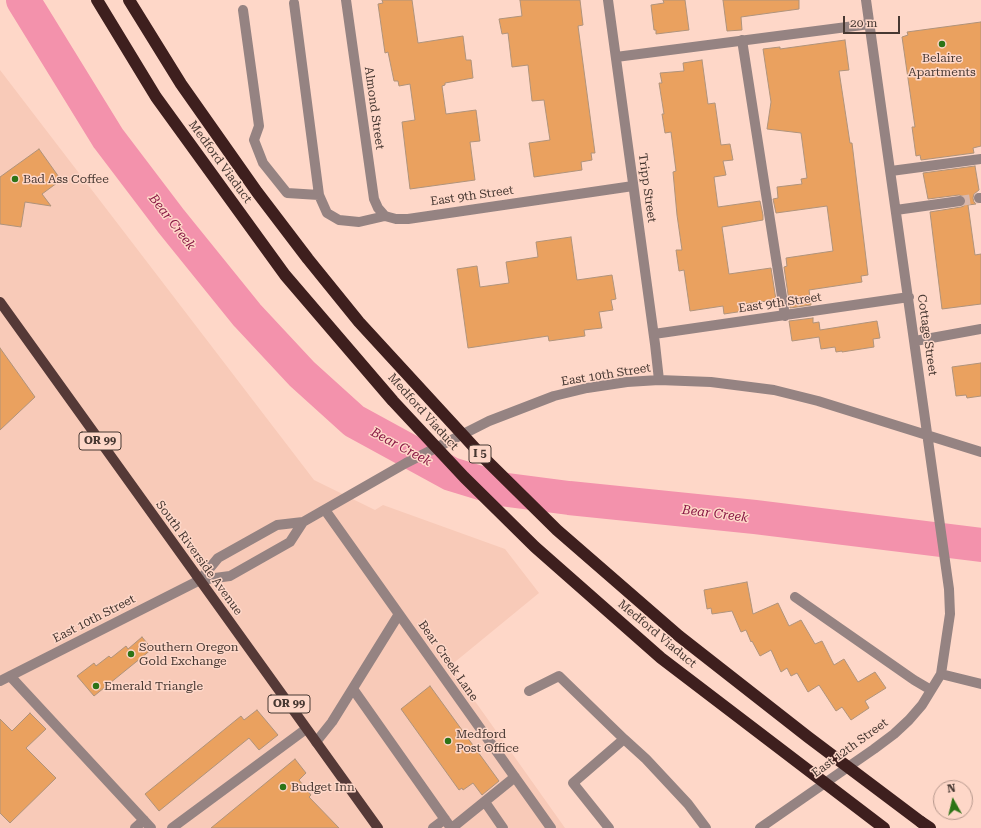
<!DOCTYPE html>
<style>
body{margin:0}
#map{position:relative;width:981px;height:828px;overflow:hidden;background:#fed7c8;font-family:"Roboto Serif",serif}
canvas{display:block}
.north{position:absolute;left:933px;top:780px;width:40px;height:40px;box-sizing:border-box;background:#fed7c8;border:1px solid #b5978c;border-radius:50%;rotate:352deg;font-size:11px;font-weight:700;line-height:16px;text-align:center;color:#473832}
.north::after{content:'';display:block;margin:auto;width:14px;height:18px;background:#2d7416;clip-path:polygon(50% 0,100% 100%,50% 72%,0 100%)}
.scale{position:absolute;left:843px;top:16px;width:57px;height:18px;box-sizing:border-box;border:2px solid #473832;border-top:0;padding-left:5px;font-size:12px;line-height:14px;white-space:nowrap;color:#473832;-webkit-text-stroke:3px #fed7c8;paint-order:stroke}
</style>
<div id="map">
<canvas width="981" height="828"></canvas>
<div class="north">N</div>
<div class="scale">20 m</div>
</div>
<script>
const ctx = document.querySelector('canvas').getContext('2d');
ctx.lineJoin = 'round';
function paint(path, color) { ctx.fillStyle = color; ctx.fill(path, 'evenodd'); }
const shape = rows => new Path2D(rows.map(r => 'M' + r).join(''));
function strokePath(path, color, width, dash) { ctx.strokeStyle = color; ctx.lineWidth = width; ctx.lineCap = dash ? 'butt' : 'round'; ctx.setLineDash(dash || []); ctx.stroke(path); }
function write(font, color, halo, rows, align = 'center') {
  ctx.font = font + ' "Roboto Serif",serif'; ctx.lineWidth = 3; ctx.setLineDash([]); ctx.textBaseline = 'middle'; ctx.strokeStyle = halo; ctx.fillStyle = color; for (const [text, x, y, turn = 0] of rows) {
    ctx.save(); ctx.translate(x, y); ctx.rotate((+turn || 0) * Math.PI / 180); ctx.textAlign = isNaN(turn) ? turn : align; if (halo) ctx.strokeText(text, 0, 0); ctx.fillText(text, 0, 0); ctx.restore();
  }
}
paint(shape([
 [0,70,314,480,375,510,383,505,505,549,539,593,450,666,565,828,0,828]
]), '#f8cab8');
strokePath(shape([
 [23,0,108,138,171,221,247,315,302,374,354,421,451,474,500,489,569,498,755,517,981,545]
]), '#f392ac', 34);
const building = shape([
 [382,0,412,0,418,43,463,36,466,60,471,60,473,78,445,83,445,85,442,86,446,114,476,110,480,141,470,142,475,180,410,189,402,122,415,120,410,84,399,86,398,81,394,81,388,52,385,53,378,4,383,3,382,0],
 [520,0,580,0,583,25,578,26,595,153,591,153,592,160,581,162,582,170,534,177,529,143,550,140,544,100,532,101,528,65,512,67,508,33,502,34,499,19,522,16,520,0],
 [663,0,685,0,689,30,656,34,656,30,654,30,651,5,664,3,663,0],
 [723,0,799,0,799,9,741,17,742,30,727,31,723,0],
 [981,22,981,146,973,148,974,153,921,160,920,155,916,156,912,127,915,127,902,37,908,35,907,32,981,22],
 [845,40,849,70,839,71,850,143,852,143,868,275,861,276,862,282,809,290,811,305,790,308,784,267,787,266,786,258,833,251,827,206,776,213,773,199,778,198,777,187,802,184,801,179,807,178,801,133,767,129,771,102,763,49,780,47,780,49,845,40],
 [702,60,708,104,715,103,721,145,730,144,733,160,723,161,726,175,714,177,718,207,760,201,763,215,763,220,722,227,729,274,771,268,776,300,743,304,744,311,724,314,723,306,690,311,684,270,679,271,676,250,682,250,677,215,673,172,676,171,671,132,665,133,662,114,664,114,659,83,662,83,660,73,684,71,683,63,702,60],
 [39,149,61,180,42,194,51,206,25,202,21,227,0,224,0,177,39,149],
 [975,166,979,190,974,194,973,198,974,202,976,204,968,205,975,255,981,254,981,304,942,309,930,212,961,207,964,206,966,200,965,197,959,195,928,199,923,173,975,166],
 [571,237,577,280,612,275,616,299,611,300,613,310,599,312,602,328,584,330,585,336,549,341,548,336,468,348,457,269,477,266,480,287,509,283,506,262,538,257,536,242,571,237],
 [813,318,813,323,819,322,820,330,877,321,880,338,873,339,874,347,842,352,842,351,836,352,835,347,821,349,819,337,792,341,789,321,813,318],
 [0,348,35,397,0,430,0,348],
 [981,363,981,396,967,398,966,395,956,396,952,367,981,363],
 [747,582,753,614,778,603,789,626,801,620,815,644,822,641,834,665,844,659,858,682,875,672,886,688,865,701,869,708,851,720,842,707,836,711,819,685,808,692,797,673,791,676,787,668,781,672,771,650,760,656,752,641,751,642,746,630,741,632,732,611,712,614,711,608,707,609,704,590,747,582],
 [142,637,152,649,94,696,77,676,94,663,96,666,109,656,111,658,126,646,128,649,142,637],
 [430,686,499,781,482,795,473,783,463,790,462,788,459,790,401,709,430,686],
 [257,710,278,735,259,750,249,738,159,811,145,794,241,716,244,720,257,710],
 [30,713,46,729,26,748,56,778,10,823,0,813,0,719,12,731,30,713],
 [295,759,306,773,299,780,311,795,309,797,339,828,211,828,295,759]
]);
paint(building, '#eaa15f');
strokePath(building, '#b0937b', 1);
strokePath(shape([
 [960,201,979,198]
]), '#d9b7aa', 10, [10, 5]);
strokePath(shape([
 [346,0,374,199,378,208,385,216],
 [608,0,655,344,659,380],
 [294,3,319,195,327,213,339,220,359,222,385,216,396,219,408,219,633,186],
 [243,10,259,126,254,140,263,163,287,193,319,195],
 [742,40,785,316],
 [616,57,870,24],
 [891,171,981,159],
 [979,198,981,198],
 [896,210,960,201],
 [654,334,909,297],
 [915,341,981,329],
 [325,510,551,828],
 [200,580,218,558,277,525,303,522,406,463,489,421,554,396,587,388,627,382,659,380,711,382,774,390,818,401,981,452],
 [795,597,914,680,931,690],
 [941,674,981,684],
 [10,676,151,828],
 [0,681,200,580,230,576,290,542,303,522],
 [353,689,451,828],
 [529,691,559,676,624,739,573,783,609,828],
 [624,739,646,759,688,804,706,828],
 [316,742,332,722,399,614],
 [485,802,503,828],
 [135,828,144,820],
 [172,828,306,729],
 [433,828,445,819],
 [452,828,515,777],
 [760,828,874,749,894,734,909,720,922,705,941,674,950,614,949,589,866,0]
]), '#958382', 10);
strokePath(shape([
 [0,302,378,828]
]), '#553937', 10);
strokePath(shape([
 [921,822,930,828]
]), '#3e1f1e', 12);
strokePath(shape([
 [97,0,156,97,285,275,393,401,464,477,535,547,661,658,884,828],
 [129,0,181,84,257,192,308,259,359,322,484,458,557,530,679,636,808,737,921,822]
]), '#3e1f1e', 12);
for (const [x, y, r, color] of [
 [942,44,4,"#2d7416"],
 [15,179,4,"#2d7416"],
 [131,654,4,"#2d7416"],
 [96,686,4,"#2d7416"],
 [448,741,4,"#2d7416"],
 [283,787,4,"#2d7416"]
]) { const dot = new Path2D(); dot.arc(x, y, r, 0, 2 * Math.PI); ctx.fillStyle = color; ctx.fill(dot); strokePath(dot, '#fed7c8', 1.5); }
for (const [x, y, w] of [
 [100,441,42],
 [480,454,22],
 [289,704,42]
]) { const box = new Path2D(); box.roundRect(x - w / 2, y - 9, w, 18, 3); ctx.fillStyle = '#fed7c8'; ctx.fill(box); strokePath(box, '#473832', 1); }
write('bold 11px', '#473832', null, [
 ["OR 99",100,441],
 ["I 5",480,454],
 ["OR 99",289,704]
]);
write('12px', '#473832', '#fed7c8', [
 ["Belaire",942,58,"center"],
 ["Apartments",942,72,"center"],
 ["Bad Ass Coffee",23,179],
 ["Southern Oregon",139,647],
 ["Gold Exchange",139,661],
 ["Emerald Triangle",104,686],
 ["Medford",456,734],
 ["Post Office",456,748],
 ["Budget Inn",291,787]
], 'left');
write('12px', '#473832', '#fed7c8', [
 ["Almond Street",374,108,82],
 ["Medford Viaduct",220,162,54],
 ["Tripp Street",647,188,82],
 ["East 9th Street",472,196,-8],
 ["East 9th Street",780,303,-8],
 ["Cottage Street",927,335,82],
 ["East 10th Street",606,375,-9],
 ["Medford Viaduct",423,412,48],
 ["South Riverside Avenue",199,558,54],
 ["East 10th Street",94,619,-27],
 ["Medford Viaduct",657,634,40],
 ["Bear Creek Lane",448,661,55],
 ["East 12th Street",850,748,-36]
]);
write('italic 13px', '#891945', '#fed7c8', [
 ["Bear Creek",172,222,52],
 ["Bear Creek",401,447,28],
 ["Bear Creek",715,514,7]
]);
</script>
